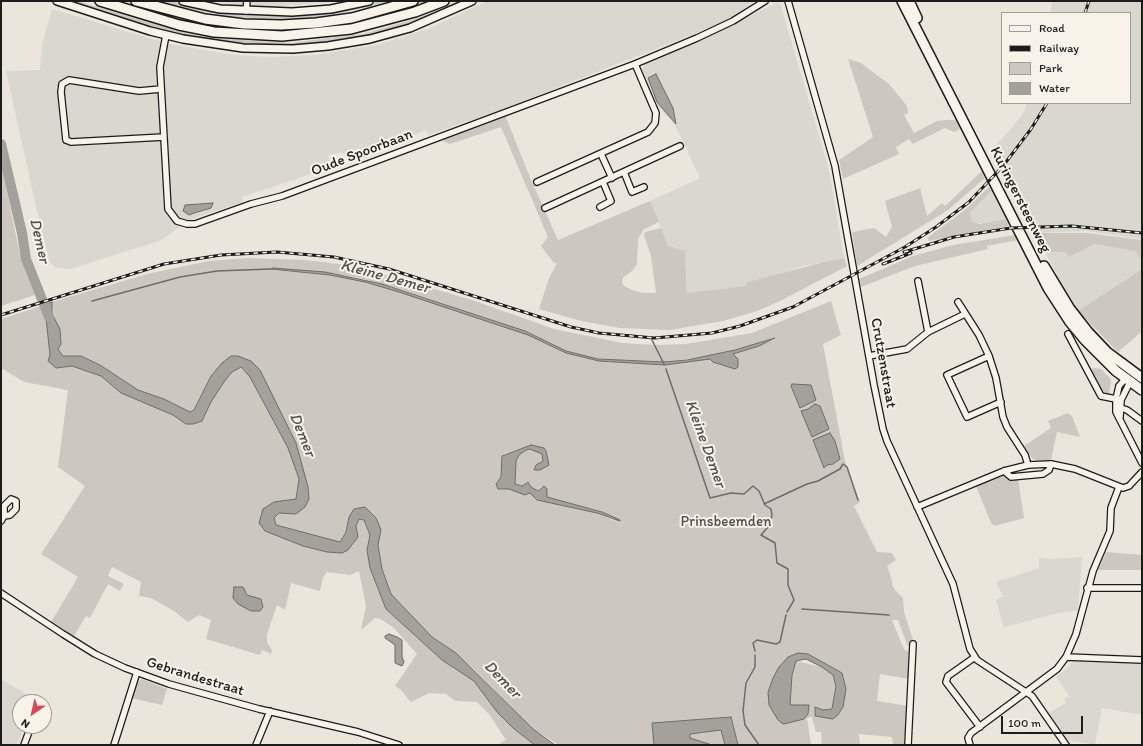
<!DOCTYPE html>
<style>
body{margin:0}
#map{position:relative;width:1143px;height:746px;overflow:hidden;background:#eae6dc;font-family:Itim,sans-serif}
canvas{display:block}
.frame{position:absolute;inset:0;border:2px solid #1c1c1c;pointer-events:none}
.legend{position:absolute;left:1001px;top:12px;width:130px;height:92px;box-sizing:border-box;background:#f7f3e8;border:1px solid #9f9d96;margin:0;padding:5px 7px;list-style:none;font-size:12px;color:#1c1c1c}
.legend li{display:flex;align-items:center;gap:8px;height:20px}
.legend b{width:20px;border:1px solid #9f9d96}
.north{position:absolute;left:12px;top:694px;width:40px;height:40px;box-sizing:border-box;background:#f7f3e8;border:1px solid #9f9d96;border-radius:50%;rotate:214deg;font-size:11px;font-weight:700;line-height:16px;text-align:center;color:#1c1c1c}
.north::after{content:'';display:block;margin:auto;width:14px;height:18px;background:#d1495b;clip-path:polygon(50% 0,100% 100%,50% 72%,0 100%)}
.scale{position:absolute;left:1001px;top:716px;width:82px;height:18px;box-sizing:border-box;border:2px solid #1c1c1c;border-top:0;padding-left:5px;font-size:12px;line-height:14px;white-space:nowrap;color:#1c1c1c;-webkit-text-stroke:3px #f7f3e8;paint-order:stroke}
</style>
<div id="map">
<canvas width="1143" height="746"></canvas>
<div class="frame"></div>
<ul class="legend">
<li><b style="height:5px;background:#f7f3e8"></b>Road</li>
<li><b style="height:5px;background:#1c1c1c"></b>Railway</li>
<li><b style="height:11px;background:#ccc8c0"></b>Park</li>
<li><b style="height:11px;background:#a3a19a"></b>Water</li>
</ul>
<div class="north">N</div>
<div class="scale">100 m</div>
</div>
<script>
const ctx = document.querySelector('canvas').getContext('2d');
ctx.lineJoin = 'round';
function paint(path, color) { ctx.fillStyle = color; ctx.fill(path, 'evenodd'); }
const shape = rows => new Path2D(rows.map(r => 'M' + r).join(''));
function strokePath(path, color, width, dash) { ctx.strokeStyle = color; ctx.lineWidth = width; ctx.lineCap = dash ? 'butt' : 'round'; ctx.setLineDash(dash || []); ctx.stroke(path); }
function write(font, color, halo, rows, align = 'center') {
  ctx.font = font + ' Itim,sans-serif'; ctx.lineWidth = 4; ctx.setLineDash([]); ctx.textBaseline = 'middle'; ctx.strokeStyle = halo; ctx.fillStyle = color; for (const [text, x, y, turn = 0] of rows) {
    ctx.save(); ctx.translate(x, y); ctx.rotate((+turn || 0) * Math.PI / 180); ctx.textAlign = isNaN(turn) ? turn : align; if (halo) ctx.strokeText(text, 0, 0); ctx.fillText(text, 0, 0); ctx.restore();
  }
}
paint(shape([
 [213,1,340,1,274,7,241,5],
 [487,1,754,1,733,17,714,26,498,111,428,135,426,130,365,156,364,152,329,154,329,168,242,197,243,202,189,220,162,240,71,269,57,268,50,263,35,202,6,71,40,70,42,44,52,9,169,44,236,55,268,57,314,55,377,45,430,28],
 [1052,1,1142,1,1142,239,1086,231,1037,233,1015,193,993,147,1000,141,1014,125,1024,112,1027,103,1130,103,1130,13,1051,13],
 [778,2,781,6,829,170,844,258,803,266,745,286,687,293,686,261,668,246,650,201,700,178,675,125,655,104,642,71,645,61,698,41],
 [992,191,1006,219,975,224,972,222,970,213],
 [1093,244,1136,251,1142,261,1142,269,1078,311,1070,300,1045,252,1066,252,1069,257],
 [1082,557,1078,611,1063,612,1004,627,996,600,1003,596,996,582,1039,568,1039,558,1050,559],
 [1072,660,1142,664,1142,715,1102,708,1095,745,1067,740,1049,713,1066,703,1064,699,1069,696,1056,677,1069,667],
 [1,679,35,699,33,702,20,702,20,726,24,726,17,745,1,745]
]), '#dad7ce');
paint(shape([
 [65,1,77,1,188,34,225,39,289,43,363,34,412,20,459,1,465,1,421,20,397,28,340,42,285,46,252,45,196,38,156,29],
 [109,1,131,3,200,21,257,29,297,29,348,22,390,12,422,1,432,1,413,9,367,22,324,30,281,33,209,28,177,21],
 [157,1,171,1,202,9,234,14,264,16,315,13,350,9,380,1,390,1,346,12,309,18,272,19,235,17,193,10],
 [848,59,861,63,889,84,907,106,908,113,904,115,914,133,937,121,946,120,956,120,960,129,954,132,945,128,913,144,909,139,896,147,899,154,843,179,839,160,873,137],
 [505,115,531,180,558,240,650,201,659,222,644,229,638,239,637,264,633,270,623,278,622,283,624,286,632,290,643,293,656,293,651,256,644,235,645,232,661,228,668,246,685,251,687,293,745,286,748,282,828,261,844,258,847,266,780,301,757,311,723,321,670,330,620,328,581,321,539,309,549,278,557,263,554,263,541,246,548,237,501,127,450,144,443,141,445,137],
 [1,163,19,250,26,273,35,295,1,306],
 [982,171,985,178,948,210,857,266,852,232,874,228,886,237,892,227,885,201,920,188,927,216,942,203,945,206],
 [989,187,992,191,970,213,972,222,979,224,1006,219,1009,226,929,241,927,238,966,209],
 [1036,233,1087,233,1142,240,1142,261,1135,251,1094,244,1069,257,1065,252,1045,252],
 [1015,235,1018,240,987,246,988,249,915,266,861,287,859,279,913,256,953,245],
 [247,258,305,260,356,266,472,300,554,329,622,343,655,345,686,344,752,333,831,301,841,335,823,344,845,461,860,502,854,506,877,552,892,553,896,560,887,566,892,580,892,585,895,590,903,598,904,612,916,649,907,645,898,620,892,620,902,645,905,650,911,653,909,679,880,674,877,701,909,706,906,736,904,736,904,745,893,745,892,737,859,734,860,745,822,745,821,732,816,732,812,717,807,718,811,745,738,745,731,717,652,723,654,745,559,745,533,729,475,670,456,653,432,637,391,594,382,569,378,545,380,538,376,518,349,517,346,532,340,542,276,525,273,518,279,513,296,514,309,499,301,465,260,370,231,356,222,363,211,376,194,410,190,412,164,399,138,390,100,365,81,356,64,356,58,349,61,344,60,329,52,314,52,302,147,274,209,261],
 [273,268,325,272,360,278,403,290,525,331,566,351,598,359,664,362,710,356,757,344,773,338,774,340,733,354,737,357,726,366,710,358,665,365,599,361,566,353,528,335,399,292,365,282,330,275,273,270,271,269],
 [531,445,546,451,548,466,536,465,543,461,542,454,539,452,530,449,526,450,519,455,516,461,515,484,522,486,526,482,530,483,531,487,538,491,541,486,547,497,602,512,617,522,597,513,537,500,530,493,527,495,509,489,502,490,496,484,501,477,504,454],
 [808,654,842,673,843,707,838,716,833,718,815,707,823,710,832,709,836,686,833,675,822,667,796,661,792,675,790,705,809,705,782,716,788,657],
 [1142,269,1142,334,1140,333,1118,352,1078,311],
 [41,306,46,317,50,355,56,368,72,366,101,376,121,393,173,415,186,424,202,421,211,402,224,382,232,372,240,367,250,377,288,448,299,479,296,499,274,502,265,531,303,546,327,552,352,546,358,537,356,526,359,519,364,520,370,535,367,550,386,609,442,660,474,681,497,712,514,729,535,745,501,745,500,743,506,740,489,714,477,702,455,701,446,694,429,693,411,702,401,690,395,686,417,654,393,627,380,619,375,618,361,630,366,606,359,571,350,575,327,572,323,577,320,591,291,583,285,610,277,605,267,634,267,643,272,650,271,654,262,650,260,655,206,639,211,620,199,615,188,622,174,611,151,598,139,596,141,582,112,567,108,576,124,584,120,591,108,584,90,618,86,616,74,636,51,622,78,577,41,554,85,486,58,467,68,390,24,382,1,368,1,319],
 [1094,368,1101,369,1110,378,1111,380,1109,394,1103,391,1090,370],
 [1068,413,1072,416,1080,437,1057,432,1051,460,1037,461,1032,458,1024,446,1051,428,1048,421],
 [1002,474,1018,478,1024,518,995,526,991,523,976,486],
 [1106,552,1142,555,1142,570,1098,570],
 [142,679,167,689,162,705,131,698,137,682],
 [722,730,725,745,712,745,690,738,690,734]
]), '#ccc8c0');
const water = shape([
 [656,74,673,108,676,124,657,102,648,78,656,74],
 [213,203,211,208,194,213,189,215,183,211,185,205,213,203],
 [273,268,325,272,382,284,525,331,566,351,598,359,664,362,687,360,735,350,775,338,759,346,733,354,738,359,738,367,735,369,713,362,710,359,665,365,599,361,566,353,528,335,399,292,365,282,330,275,270,269,273,268],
 [52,302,52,314,60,329,61,344,58,349,63,356,81,356,100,365,138,390,164,399,190,412,194,410,211,376,222,363,231,356,238,356,251,361,260,370,296,443,308,487,309,499,305,507,296,514,279,513,274,518,276,525,340,542,346,532,349,517,354,509,365,507,376,518,381,530,378,545,382,569,391,594,432,637,456,653,533,729,555,745,535,745,514,729,497,712,474,681,442,660,386,609,370,568,367,550,370,535,364,520,359,519,356,526,358,537,348,550,342,553,327,552,303,546,265,531,259,523,263,509,274,502,296,499,299,479,288,448,250,377,241,367,232,372,224,382,211,402,202,421,193,424,186,424,173,415,121,393,101,376,72,366,56,368,48,361,50,355,46,318,41,306,52,302],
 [792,384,811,385,816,400,800,408,791,386,792,384],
 [815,404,820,406,829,429,812,437,801,411,808,409,815,404],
 [830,433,835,441,840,459,833,464,827,465,824,468,813,440,830,433],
 [531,445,544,448,546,451,549,465,540,470,534,470,536,465,543,461,542,454,530,449,526,450,519,455,516,461,515,484,522,486,528,482,531,487,538,491,544,486,547,489,547,497,602,512,620,520,620,521,597,513,537,500,530,493,525,495,509,489,498,489,496,484,501,477,502,456,531,445],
 [234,587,243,587,247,595,261,599,263,607,260,611,251,611,238,604,233,598,234,587],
 [389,634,397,637,402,640,402,657,404,662,402,666,395,663,395,645,385,638,385,636,389,634],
 [798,653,808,654,842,673,846,689,843,707,838,715,833,719,815,716,815,707,823,710,832,709,836,686,833,675,822,667,806,659,796,661,792,675,790,705,809,705,808,714,804,719,788,723,783,724,778,720,769,705,768,692,773,678,779,667,788,657,798,653],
 [731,717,738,745,725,745,721,730,690,734,690,738,712,745,654,745,652,723,731,717]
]);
paint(water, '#a3a19a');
strokePath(water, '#6d6c68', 1);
strokePath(shape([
 [92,301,180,277,217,271,270,269],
 [652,340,664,364],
 [666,369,710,498,731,493,744,494,753,486,759,491,765,505,771,509,772,516,768,527,761,535,775,543,777,563,788,569,788,585,794,600,787,612],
 [764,504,807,484,818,481,840,469,843,464,847,467,858,500],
 [802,609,889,615],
 [755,651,753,643,757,640,776,644,780,642,786,615],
 [755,655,755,667,746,683,743,711,745,725,759,745]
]), '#6d6c68', 1.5);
strokePath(shape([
 [1,144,22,233,26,259,49,317]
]), '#a3a19a', 10);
const minor = shape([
 [788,1,835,166,874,385,883,429,887,441,953,584,970,649,977,660,1032,696,1066,745],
 [246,11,247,1],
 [166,35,160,67,168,209,177,221,187,224,195,224,251,204,282,196,635,64,697,38,733,21,765,1],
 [161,89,139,91,69,80,62,84,61,92,66,140,71,142,164,137],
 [601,154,612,178],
 [624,172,632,192,644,187],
 [537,182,648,132,655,123,656,113,635,64],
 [600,207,611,201,603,182],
 [545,208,680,146],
 [918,281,928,332],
 [958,302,979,335,989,356,996,378,1003,417,1007,427,1025,455,1028,465],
 [1068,334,1101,396,1121,400],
 [869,356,907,349,928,332,965,314],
 [989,356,947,375,967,417,1001,402],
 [1127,377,1119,386,1116,399,1116,412,1142,463],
 [1118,407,1127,410,1142,421],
 [1120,417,1121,400,1131,380],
 [1004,471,1011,477,1043,474,1049,470,1051,464],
 [917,507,1004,471,1028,465,1051,464,1075,469,1123,488,1129,486,1142,472],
 [1,521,4,516,10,515,16,509,16,501,11,499,4,506,4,516],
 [1087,588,1142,588],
 [1,593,63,634,95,654,125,668,169,684,259,709,358,732,399,745],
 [975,657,948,676,946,682,980,727],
 [1066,657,1142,660],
 [24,745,31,726],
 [114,745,137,672],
 [256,745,270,711],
 [908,745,913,644],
 [970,745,968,738,971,733,1057,669,1066,657,1076,634,1093,571,1110,531,1111,508,1119,487]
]);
const tertiary = shape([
 [57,1,150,31,183,39,243,48,293,49,328,46,370,39,410,28,472,1],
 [183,1,220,9,292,12,331,9,369,1]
]);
const primary = shape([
 [902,1,1048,288,1070,322,1085,340,1116,371,1142,390],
 [909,1,917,18],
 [1044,266,1070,309,1088,332,1107,352,1142,378]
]);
const trunk = shape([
 [100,1,179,25,214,32,282,36,351,29,415,12,444,1],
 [136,1,205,19,244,24,281,25,316,23,352,18,413,1]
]);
strokePath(minor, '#1c1c1c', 8);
strokePath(tertiary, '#1c1c1c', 10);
strokePath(primary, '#1c1c1c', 12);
strokePath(trunk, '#1c1c1c', 12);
strokePath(minor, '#f7f3e8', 5.5);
strokePath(tertiary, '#f7f3e8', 7);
strokePath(primary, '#f7f3e8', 9);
strokePath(trunk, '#f7f3e8', 9);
const rail = shape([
 [1085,13,1089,1],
 [904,252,954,237,1011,228,1072,226,1142,233],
 [883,264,911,253],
 [1,315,164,264,221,255,277,252,334,257,389,269,571,327,599,333,654,338,712,333,740,326,793,307,905,247,936,227,969,202,1003,166,1031,129,1047,103]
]);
strokePath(rail, '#1c1c1c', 3);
strokePath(rail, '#f7f3e8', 1.5, [4.5]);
write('15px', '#1c1c1c', '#f7f3e8', [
 ["Oude Spoorbaan",362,153,-21],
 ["Kuringersteenweg",1020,200,63],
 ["Crutzenstraat",883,363,80],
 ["Gebrandestraat",195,677,17]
]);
write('15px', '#51504d', '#f7f3e8', [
 ["Prinsbeemden",726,522]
]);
write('italic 16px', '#52514e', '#f7f3e8', [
 ["Demer",39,241,77],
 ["Kleine Demer",385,277,15],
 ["Demer",302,435,68],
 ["Kleine Demer",705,444,70],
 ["Demer",502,680,46]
]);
</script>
